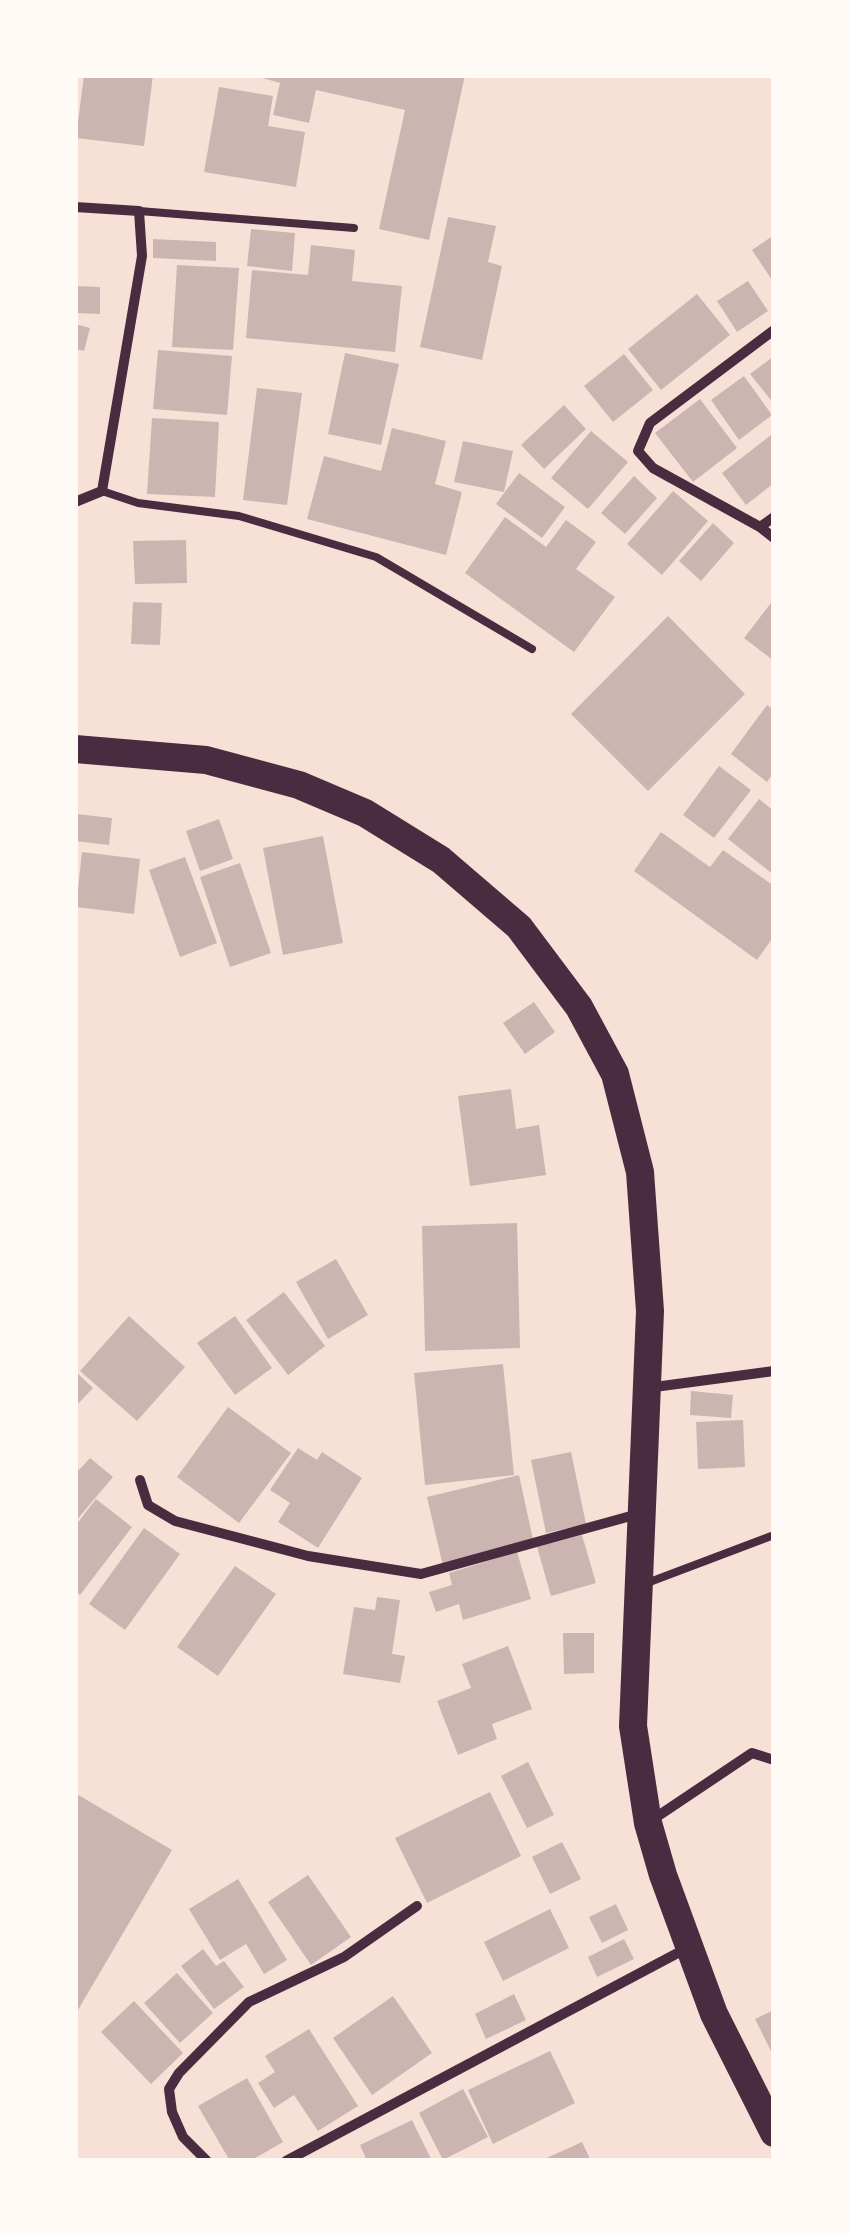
<!DOCTYPE html>
<style>
body{margin:0}
#map{position:relative;width:849px;height:2236px;overflow:hidden;background:#f7e1d7;font-family:Karla,sans-serif}
canvas{display:block}
.frame{position:absolute;inset:0;border:78px solid #fffaf5;pointer-events:none}
</style>
<div id="map">
<canvas width="849" height="2236"></canvas>
<div class="frame"></div>
</div>
<script>
const ctx = document.querySelector('canvas').getContext('2d');
ctx.lineJoin = 'round';
function paint(path, color) { ctx.fillStyle = color; ctx.fill(path, 'evenodd'); }
const shape = rows => new Path2D(rows.map(r => 'M' + r).join(''));
function strokePath(path, color, width, dash) { ctx.strokeStyle = color; ctx.lineWidth = width; ctx.lineCap = dash ? 'butt' : 'round'; ctx.setLineDash(dash || []); ctx.stroke(path); }
paint(shape([
 [84,75,153,75,144,146,76,138],
 [252,75,465,75,429,240,379,229,405,110,316,90,309,123,273,115,280,83],
 [219,87,273,96,268,126,305,132,296,187,204,172],
 [448,217,496,226,488,262,502,266,482,360,420,347],
 [251,229,295,233,292,271,247,266],
 [774,235,774,283,752,250],
 [153,239,216,242,216,261,153,258],
 [311,245,355,250,352,281,402,286,395,352,246,338,252,270,308,275],
 [177,265,239,268,233,350,172,347],
 [748,281,768,311,737,332,717,301],
 [75,286,100,287,100,314,75,313],
 [697,294,730,335,661,390,628,349],
 [75,324,90,328,84,351,75,349],
 [158,350,232,356,227,415,153,409],
 [345,353,399,364,381,445,328,434],
 [624,354,653,390,613,422,584,386],
 [774,356,774,404,750,374],
 [744,376,772,415,739,440,711,400],
 [257,388,302,393,287,505,243,500],
 [700,399,737,448,693,482,655,433],
 [564,405,586,429,544,469,521,445],
 [152,418,219,422,215,497,147,494],
 [392,428,446,441,435,484,462,492,446,555,307,519,324,456,381,471],
 [591,431,628,462,588,509,551,478],
 [771,435,774,483,746,505,722,473],
 [463,441,513,451,504,492,454,482],
 [519,473,565,507,542,538,496,504],
 [634,476,657,498,625,534,601,513],
 [673,491,708,521,662,575,627,544],
 [505,517,546,547,566,520,596,542,576,569,615,597,574,652,465,573],
 [713,523,734,543,701,581,679,561],
 [186,540,187,583,135,584,133,541],
 [774,599,774,661,744,638],
 [133,602,162,603,160,645,131,644],
 [668,616,745,694,648,791,571,714],
 [767,705,774,710,774,772,767,782,731,754],
 [719,766,751,790,714,838,683,815],
 [759,799,774,811,774,875,728,839],
 [77,814,112,818,109,845,75,841],
 [219,819,233,859,200,871,186,831],
 [661,832,710,867,723,850,774,886,774,936,757,960,634,871],
 [323,836,343,943,283,955,263,848],
 [82,852,140,859,134,914,76,907],
 [185,857,217,943,180,957,149,870],
 [240,863,271,953,230,967,200,877],
 [534,1002,555,1032,525,1054,503,1023],
 [511,1089,516,1129,539,1125,546,1175,470,1186,458,1096],
 [517,1223,520,1348,425,1351,422,1226],
 [336,1259,368,1315,328,1339,296,1282],
 [284,1292,325,1346,288,1375,246,1320],
 [129,1316,185,1367,137,1421,80,1371],
 [235,1316,272,1368,235,1395,197,1343],
 [503,1364,514,1475,425,1485,414,1373],
 [75,1371,93,1388,75,1407],
 [691,1391,733,1395,731,1418,690,1415],
 [228,1407,291,1453,239,1523,177,1477],
 [743,1420,745,1467,698,1469,696,1422],
 [298,1448,317,1460,322,1452,362,1478,318,1548,278,1522,290,1503,270,1490],
 [571,1452,586,1524,546,1533,531,1460],
 [90,1458,113,1477,75,1522,75,1466,79,1470],
 [519,1475,534,1544,443,1566,427,1497],
 [96,1499,132,1527,80,1595,75,1590,75,1526],
 [144,1528,180,1554,125,1630,89,1604],
 [582,1535,596,1583,551,1596,537,1547],
 [517,1552,531,1599,463,1620,459,1604,436,1612,429,1592,452,1585,449,1573],
 [235,1566,276,1594,218,1676,177,1647],
 [377,1597,400,1600,392,1654,405,1656,400,1683,343,1674,354,1607,375,1610],
 [563,1633,594,1633,594,1673,564,1674],
 [508,1646,532,1709,492,1724,497,1739,458,1755,437,1701,471,1688,462,1664],
 [528,1762,554,1815,527,1828,501,1776],
 [490,1792,521,1856,427,1903,395,1838],
 [75,1793,172,1850,75,2015],
 [562,1842,581,1879,550,1894,532,1857],
 [308,1875,351,1937,311,1965,268,1902],
 [238,1879,287,1960,264,1974,246,1944,220,1960,189,1909],
 [616,1904,628,1930,602,1943,589,1917],
 [550,1909,569,1948,503,1981,484,1942],
 [624,1939,634,1959,597,1977,588,1957],
 [203,1949,216,1966,224,1961,244,1987,214,2009,181,1966],
 [177,1973,213,2013,180,2043,144,2003],
 [514,1994,526,2020,486,2039,475,2014],
 [393,1996,432,2053,372,2095,333,2038],
 [134,2001,183,2053,151,2084,101,2032],
 [774,2010,774,2057,755,2019],
 [309,2029,358,2106,318,2131,294,2095,274,2108,258,2083,275,2072,265,2056],
 [550,2051,575,2103,493,2144,468,2090],
 [247,2078,283,2142,250,2161,230,2161,198,2106],
 [463,2089,488,2137,443,2160,419,2113],
 [412,2120,432,2161,367,2161,360,2145],
 [582,2142,591,2161,540,2161]
]), '#ccb4b1');
strokePath(shape([
 [139,211,354,228],
 [102,491,138,503,239,516,376,557,532,649],
 [647,1583,774,1535]
]), '#4a2c40', 8);
strokePath(shape([
 [75,207,139,211,142,256,102,491,75,502],
 [774,517,760,527,774,538],
 [760,527,653,468,638,451,650,423,774,330],
 [647,1388,774,1371],
 [140,1480,148,1505,175,1521,308,1556,421,1574,638,1514],
 [652,1820,752,1753,774,1760],
 [207,2161,183,2137,172,2112,169,2089,179,2073,249,2002,344,1957,417,1906],
 [286,2161,689,1947]
]), '#4a2c40', 10);
strokePath(shape([
 [75,749,206,760,299,785,365,813,441,860,519,927,579,1007,615,1074,640,1172,650,1311,633,1726,648,1823,663,1875,714,2014,774,2133]
]), '#4a2c40', 28);
</script>
